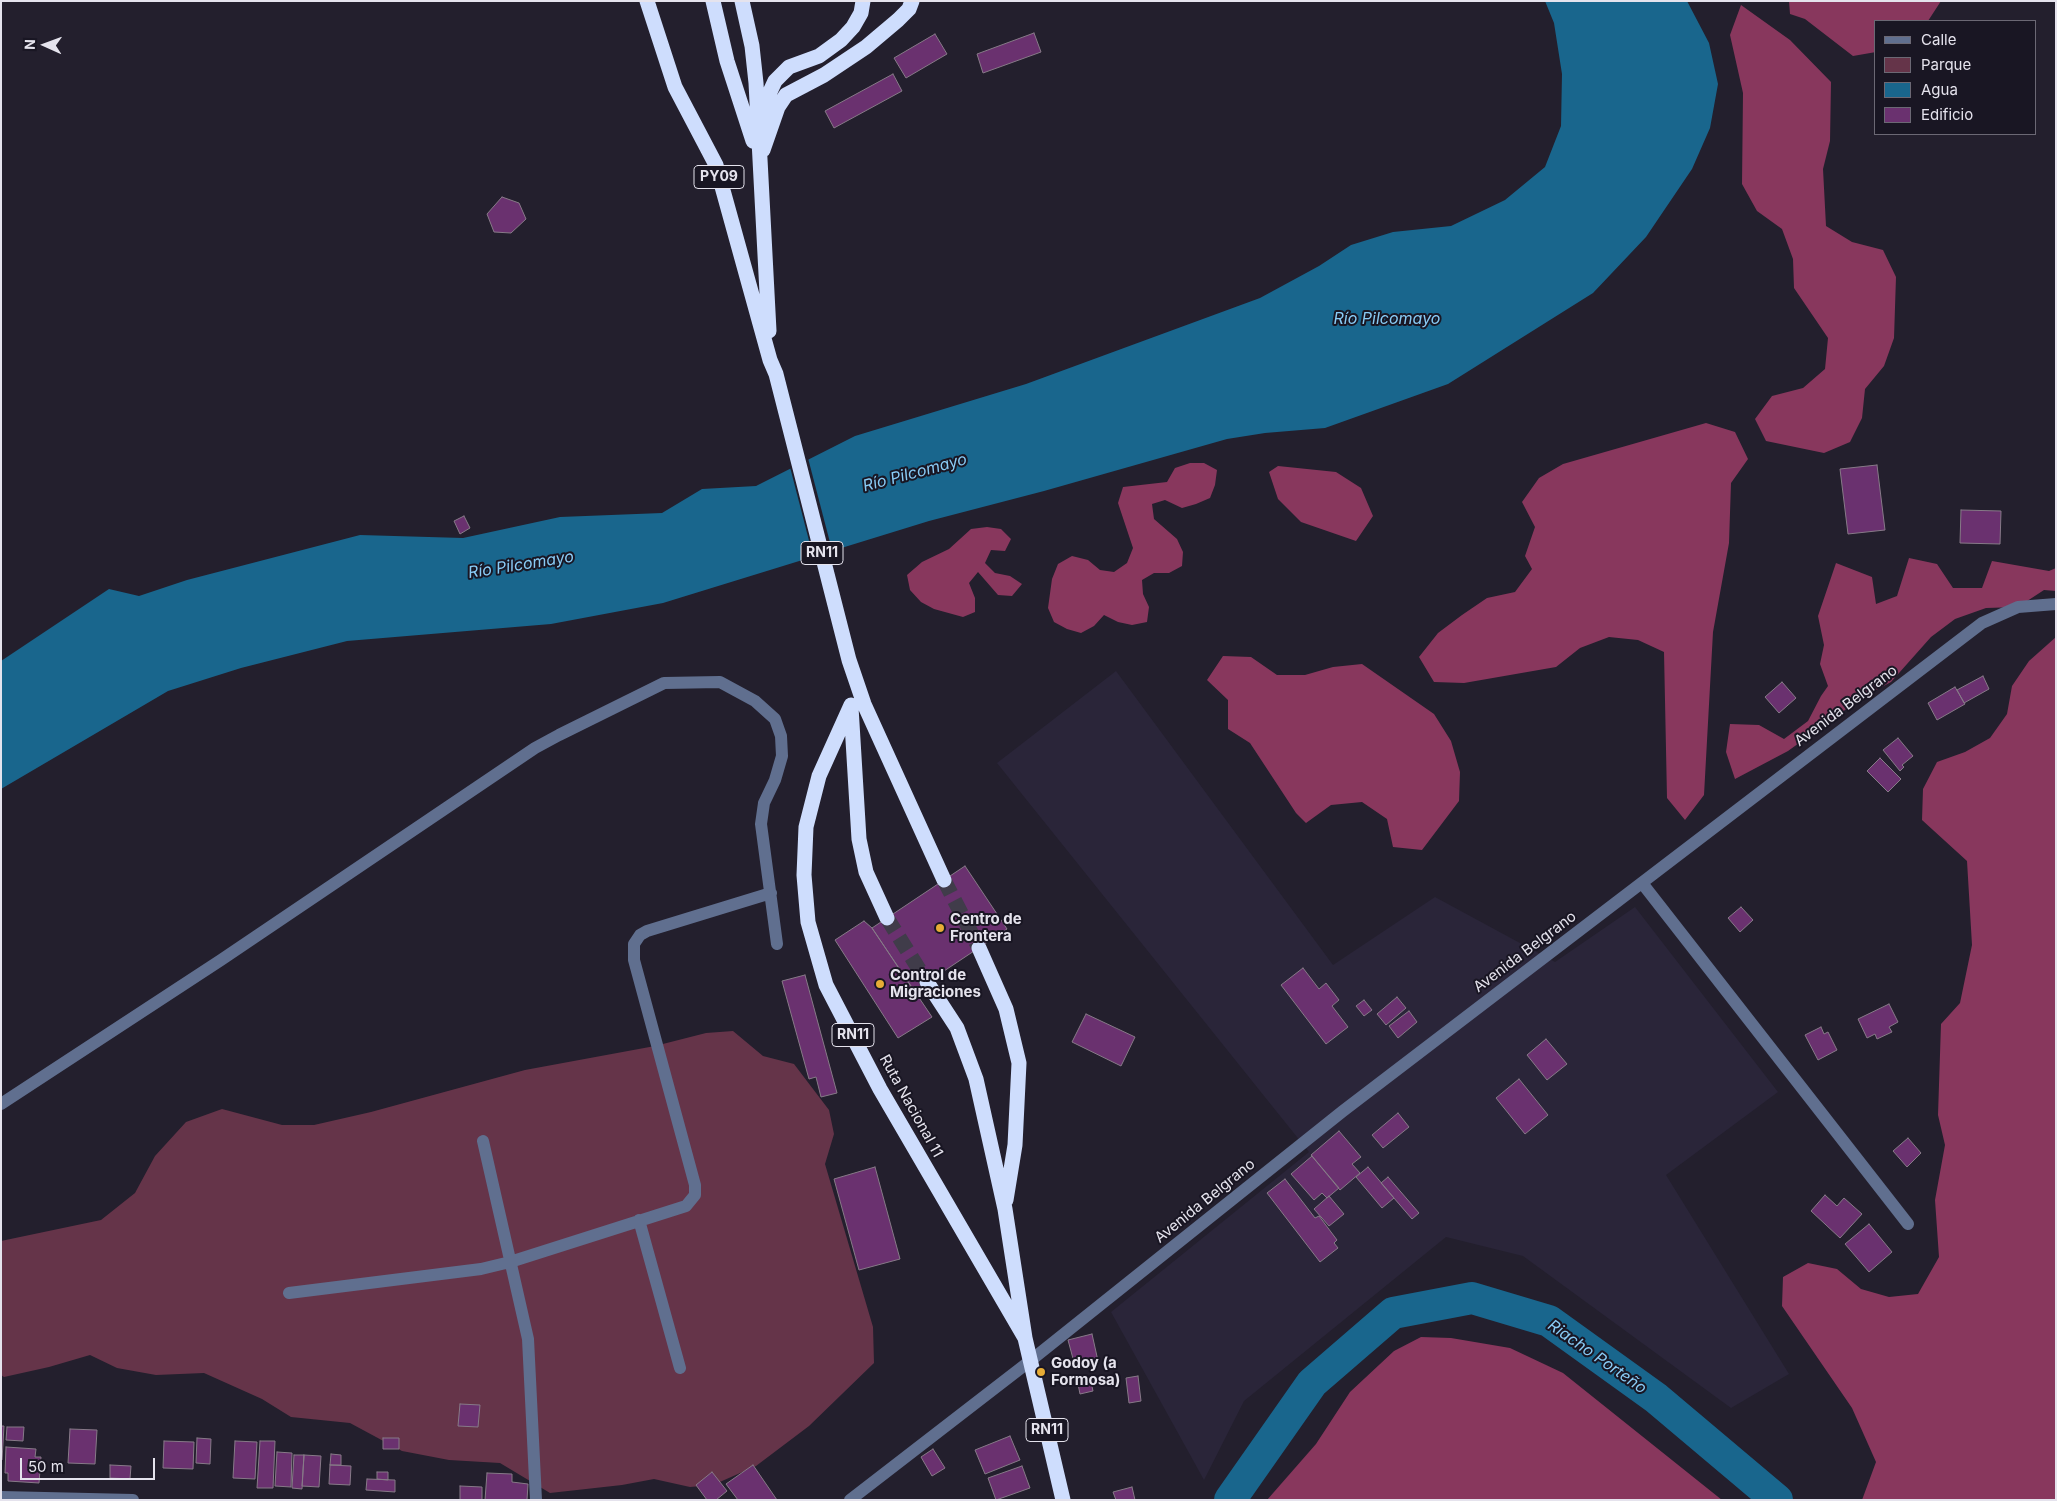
<!DOCTYPE html>
<meta charset="utf-8">
<style>
body{margin:0}
#map{position:relative;width:2057px;height:1501px;overflow:hidden;background:#231f2d;font-family:Inter,sans-serif}
canvas{display:block}
.frame{position:absolute;inset:0;border:2px solid #e5e3ed;pointer-events:none}
.legend{position:absolute;left:1874px;top:20px;width:162px;height:115px;box-sizing:border-box;background:#191623;border:1px solid #6b6874;margin:0;padding:6px 9px;list-style:none;font-size:15px;color:#e5e3ed}
.legend li{display:flex;align-items:center;gap:10px;height:25px}
.legend b{width:25px;border:1px solid #6b6874}
.north{position:absolute;left:20px;top:20px;width:50px;height:50px;-webkit-text-stroke:4px #191623;paint-order:stroke;rotate:272deg;font-size:14px;font-weight:700;line-height:20px;text-align:center;color:#e5e3ed}
.north::after{content:'';display:block;margin:auto;width:18px;height:22px;background:#e5e3ed;clip-path:polygon(50% 0,100% 100%,50% 72%,0 100%)}
.scale{position:absolute;left:20px;top:1458px;width:135px;height:22px;box-sizing:border-box;border:2px solid #e5e3ed;border-top:0;padding-left:6px;font-size:15px;line-height:18px;white-space:nowrap;color:#e5e3ed;-webkit-text-stroke:4px #191623;paint-order:stroke}
</style>
<div id="map">
<canvas width="2057" height="1501"></canvas>
<div class="frame"></div>
<ul class="legend">
<li><b style="height:6px;background:#606f8f"></b>Calle</li>
<li><b style="height:14px;background:#653449"></b>Parque</li>
<li><b style="height:14px;background:#19668d"></b>Agua</li>
<li><b style="height:14px;background:#6a316f"></b>Edificio</li>
</ul>
<div class="north">N</div>
<div class="scale">50 m</div>
</div>
<script>
const ctx = document.querySelector('canvas').getContext('2d');
ctx.lineJoin = 'round';
function paint(path, color) { ctx.fillStyle = color; ctx.fill(path, 'evenodd'); }
const shape = rows => new Path2D(rows.map(r => 'M' + r).join(''));
function strokePath(path, color, width, dash) { ctx.strokeStyle = color; ctx.lineWidth = width; ctx.lineCap = dash ? 'butt' : 'round'; ctx.setLineDash(dash || []); ctx.stroke(path); }
function write(font, color, halo, rows, align = 'center') {
  ctx.font = font + ' Inter,sans-serif'; ctx.lineWidth = 4; ctx.setLineDash([]); ctx.textBaseline = 'middle'; ctx.strokeStyle = halo; ctx.fillStyle = color; for (const [text, x, y, turn = 0] of rows) {
    ctx.save(); ctx.translate(x, y); ctx.rotate((+turn || 0) * Math.PI / 180); ctx.textAlign = isNaN(turn) ? turn : align; if (halo) ctx.strokeText(text, 0, 0); ctx.fillText(text, 0, 0); ctx.restore();
  }
}
paint(shape([
 [1116,671,1333,965,1435,897,1555,962,1635,907,1778,1092,1666,1175,1789,1374,1731,1408,1523,1256,1446,1237,1244,1401,1204,1480,1111,1312,1309,1152,997,763]
]), '#2a2539');
paint(shape([
 [733,1031,763,1056,794,1064,829,1110,834,1134,825,1164,873,1327,874,1363,809,1426,756,1466,713,1485,690,1487,654,1479,622,1485,550,1493,500,1463,449,1460,402,1451,350,1423,291,1417,262,1399,204,1373,156,1375,117,1368,90,1355,49,1367,4,1377,1,1375,1,1241,101,1220,135,1193,155,1156,186,1122,222,1109,282,1125,314,1125,371,1112,525,1070,655,1046,706,1033]
]), '#653449');
paint(shape([
 [1789,1,1941,1,1928,21,1876,21,1876,52,1853,56,1805,19,1790,14],
 [1741,5,1790,40,1831,82,1830,141,1823,169,1826,226,1852,242,1883,250,1896,277,1894,338,1884,366,1865,389,1862,418,1850,442,1824,453,1766,441,1755,419,1772,396,1803,388,1825,369,1828,338,1794,288,1793,259,1782,229,1757,211,1742,184,1743,93,1730,35],
 [1706,423,1735,432,1748,459,1731,483,1729,543,1713,632,1704,795,1685,820,1667,798,1664,652,1638,640,1609,637,1580,648,1556,667,1464,683,1434,682,1419,657,1438,633,1462,615,1487,598,1515,592,1532,569,1525,556,1535,527,1522,502,1539,478,1563,464],
 [1190,463,1204,463,1217,470,1215,485,1210,498,1196,504,1182,508,1165,500,1152,504,1154,519,1177,539,1183,552,1182,566,1169,573,1154,573,1142,580,1143,594,1149,607,1147,622,1132,625,1118,622,1104,615,1094,626,1081,633,1067,629,1054,622,1048,608,1052,579,1058,564,1072,556,1088,560,1100,570,1114,572,1127,563,1133,548,1118,503,1123,487,1167,482,1175,468],
 [1278,466,1336,472,1361,488,1373,516,1356,541,1301,522,1278,499,1269,472],
 [987,527,1001,529,1011,539,1005,551,991,550,985,563,995,573,1010,576,1022,584,1012,596,998,595,978,572,969,583,975,598,975,612,963,617,934,609,921,602,910,590,907,575,922,562,949,549,971,529],
 [1909,558,1937,564,1953,588,1982,588,1992,561,2049,571,2056,568,2056,591,2044,590,2018,607,1986,608,1955,619,1931,637,1891,682,1863,697,1788,751,1735,779,1726,752,1730,724,1759,725,1784,739,1808,721,1821,696,1828,686,1820,664,1824,645,1818,616,1836,563,1872,577,1876,604,1897,596],
 [2056,637,2056,1500,1862,1500,1876,1462,1852,1408,1782,1306,1783,1277,1808,1263,1837,1269,1861,1289,1889,1297,1918,1294,1939,1257,1935,1200,1945,1145,1938,1115,1941,1024,1960,1003,1972,945,1967,861,1922,820,1923,789,1937,762,1965,752,1990,738,2007,714,2012,686,2029,661],
 [1223,656,1251,657,1277,675,1305,675,1333,667,1362,664,1434,714,1451,741,1460,772,1459,801,1422,850,1393,847,1387,819,1362,802,1331,805,1306,823,1296,813,1250,743,1228,729,1228,700,1207,680],
 [1421,1337,1451,1338,1510,1348,1563,1373,1722,1500,1267,1500,1316,1444,1350,1392,1394,1351]
]), '#88375d');
paint(shape([
 [1545,1,1687,1,1709,43,1718,84,1710,128,1692,169,1646,237,1593,293,1448,384,1325,428,1265,433,1227,439,1044,491,929,521,663,603,551,624,347,641,241,668,168,691,1,789,1,661,109,589,139,596,187,580,360,535,463,538,560,517,662,513,702,489,756,486,855,436,1026,384,1260,298,1319,266,1351,245,1393,232,1451,226,1505,200,1545,167,1561,126,1562,74,1554,23]
]), '#19668d');
paint(shape([
 [808,458,833,554,814,560,790,467]
]), '#231f2d');
strokePath(shape([
 [1230,1500,1312,1383,1393,1313,1472,1298,1549,1321,1656,1398,1777,1500]
]), '#19668d', 32);
const building = shape([
 [1034,33,1041,52,983,73,977,54,1034,33],
 [935,34,947,54,906,78,894,58,935,34],
 [893,74,902,91,834,128,825,111,893,74],
 [502,197,519,203,526,219,511,233,494,232,487,214,502,197],
 [1877,465,1885,530,1848,534,1840,469,1877,465],
 [1961,510,2001,511,2000,544,1960,543,1961,510],
 [464,516,470,528,460,534,454,521,464,516],
 [1983,676,1989,689,1964,703,1957,690,1983,676],
 [1782,682,1796,698,1779,713,1765,697,1782,682],
 [1955,687,1965,704,1937,720,1928,703,1955,687],
 [1898,738,1913,756,1902,765,1904,767,1900,771,1883,750,1898,738],
 [1880,758,1901,779,1888,792,1867,771,1880,758],
 [965,866,1007,929,914,991,872,928,965,866],
 [1741,907,1753,920,1740,932,1728,918,1741,907],
 [864,921,872,928,932,1017,898,1038,835,940,864,921],
 [1303,968,1319,989,1326,983,1339,1000,1332,1006,1348,1027,1326,1044,1281,985,1303,968],
 [805,975,837,1093,821,1097,816,1077,809,1079,782,981,805,975],
 [1397,997,1406,1008,1386,1025,1377,1014,1397,997],
 [1364,1000,1372,1010,1364,1016,1356,1006,1364,1000],
 [1889,1004,1898,1022,1889,1027,1892,1032,1877,1039,1875,1034,1867,1038,1858,1019,1889,1004],
 [1409,1011,1417,1022,1398,1038,1389,1026,1409,1011],
 [1086,1014,1135,1037,1121,1066,1072,1042,1086,1014],
 [1821,1027,1824,1034,1828,1032,1837,1050,1818,1060,1805,1035,1821,1027],
 [1546,1039,1567,1064,1547,1080,1527,1055,1546,1039],
 [1519,1079,1548,1115,1525,1134,1496,1098,1519,1079],
 [1398,1113,1409,1127,1383,1148,1372,1135,1398,1113],
 [1339,1131,1361,1157,1352,1164,1360,1173,1340,1190,1311,1155,1339,1131],
 [1908,1138,1921,1153,1907,1167,1893,1151,1908,1138],
 [1312,1156,1339,1188,1327,1198,1322,1193,1314,1200,1291,1174,1312,1156],
 [875,1167,900,1259,859,1270,834,1179,875,1167],
 [1368,1167,1394,1198,1382,1208,1356,1177,1368,1167],
 [1388,1177,1419,1213,1412,1219,1381,1183,1388,1177],
 [1285,1179,1315,1218,1319,1216,1337,1240,1334,1243,1338,1248,1320,1262,1267,1193,1285,1179],
 [1825,1195,1837,1206,1844,1198,1862,1214,1840,1238,1811,1211,1825,1195],
 [1329,1196,1344,1214,1329,1226,1314,1209,1329,1196],
 [1869,1224,1892,1252,1869,1272,1845,1244,1869,1224],
 [1092,1334,1098,1361,1075,1366,1068,1340,1092,1334],
 [1138,1376,1141,1401,1129,1403,1126,1378,1138,1376],
 [1091,1382,1093,1391,1080,1394,1078,1384,1091,1382],
 [460,1404,480,1405,478,1427,458,1426,460,1404],
 [1,1426,4,1426,2,1460,1,1460,1,1426],
 [7,1427,24,1427,23,1441,6,1440,7,1427],
 [70,1429,97,1430,95,1464,68,1463,70,1429],
 [1010,1436,1020,1460,985,1474,975,1450,1010,1436],
 [197,1438,211,1439,210,1464,196,1463,197,1438],
 [383,1438,399,1438,399,1449,383,1449,383,1438],
 [164,1441,194,1442,193,1469,163,1468,164,1441],
 [235,1441,257,1442,255,1479,233,1478,235,1441],
 [260,1441,275,1441,273,1488,257,1488,260,1441],
 [6,1447,36,1449,35,1457,41,1457,39,1483,8,1481,8,1473,5,1473,6,1447],
 [933,1449,945,1468,932,1476,921,1457,933,1449],
 [277,1452,292,1453,291,1487,275,1486,277,1452],
 [331,1454,341,1455,341,1465,330,1465,331,1454],
 [294,1455,304,1455,302,1489,292,1488,294,1455],
 [304,1455,321,1456,319,1487,302,1486,304,1455],
 [110,1465,131,1466,130,1479,110,1478,110,1465],
 [330,1465,351,1466,350,1485,329,1484,330,1465],
 [753,1465,777,1500,738,1500,726,1484,753,1465],
 [1022,1466,1030,1488,996,1500,988,1478,1022,1466],
 [377,1472,388,1472,388,1480,377,1479,377,1472],
 [712,1472,727,1491,716,1500,707,1500,696,1485,712,1472],
 [487,1473,512,1474,512,1482,528,1484,527,1500,485,1500,487,1473],
 [367,1479,395,1480,395,1492,366,1490,367,1479],
 [460,1486,482,1487,482,1500,460,1500,460,1486],
 [1132,1487,1135,1500,1116,1500,1113,1492,1132,1487]
]);
paint(building, '#6a316f');
strokePath(building, '#877a88', 1);
strokePath(shape([
 [944,880,979,948],
 [887,918,927,982]
]), '#403c4a', 15, [15, 8]);
strokePath(shape([
 [1642,883,1908,1224],
 [1,1104,221,960,535,748,559,735,664,683,720,682,755,701,775,719,781,736,782,756,775,780,764,803,761,824,777,944],
 [483,1141,528,1339,536,1500],
 [639,1220,680,1368],
 [289,1293,481,1269,510,1262,686,1206,695,1195,695,1185,634,960,634,944,640,935,647,931,771,893],
 [1,1497,133,1500],
 [850,1500,1030,1361,1343,1111,1982,623,2018,607,2056,604]
]), '#606f8f', 12);
strokePath(shape([
 [647,1,675,87,716,165,770,360,776,374,849,660,864,704,944,880],
 [713,1,727,61,753,141],
 [742,1,752,46,756,83,769,331],
 [764,120,769,94,775,81,789,67,819,56,841,40,853,27,861,13,863,1],
 [763,150,778,107,786,95,824,75,866,47,898,20,909,9,912,1],
 [851,705,819,776,806,827,804,875,808,922,826,985,880,1089,1025,1338],
 [851,707,859,839,866,872,887,918],
 [979,948,1006,1009,1019,1063,1015,1145,1006,1200],
 [927,982,957,1028,976,1079,1005,1209,1025,1338,1063,1500]
]), '#ceddfd', 15);
for (const [x, y, r, color] of [
 [940,928,5,"#e7ac36"],
 [880,984,5,"#e7ac36"],
 [1041,1372,5,"#e7ac36"]
]) { const dot = new Path2D(); dot.arc(x, y, r, 0, 2 * Math.PI); ctx.fillStyle = color; ctx.fill(dot); strokePath(dot, '#191623', 2); }
for (const [x, y, w] of [
 [719,177,50],
 [822,553,42],
 [853,1035,42],
 [1047,1430,42]
]) { const box = new Path2D(); box.roundRect(x - w / 2, y - 11.5, w, 23, 4); ctx.fillStyle = '#191623'; ctx.fill(box); strokePath(box, '#e5e3ed', 1); }
write('bold 14px', '#e5e3ed', null, [
 ["PY09",719,177],
 ["RN11",822,553],
 ["RN11",853,1035],
 ["RN11",1047,1430]
]);
write('15px', '#e5e3ed', '#191623', [
 ["Avenida Belgrano",1846,706,-37],
 ["Avenida Belgrano",1525,952,-37],
 ["Ruta Nacional 11",911,1106,61],
 ["Avenida Belgrano",1205,1201,-39]
]);
write('bold 15px', '#e5e3ed', '#191623', [
 ["Centro de",950,919],
 ["Frontera",950,936],
 ["Control de",890,975],
 ["Migraciones",890,992],
 ["Godoy (a",1051,1363],
 ["Formosa)",1051,1380]
], 'left');
write('italic 16px', '#89cbf5', '#191623', [
 ["Río Pilcomayo",1387,319],
 ["Río Pilcomayo",915,473,-15],
 ["Río Pilcomayo",521,565,-9],
 ["Riacho Porteño",1597,1357,35]
]);
</script>
